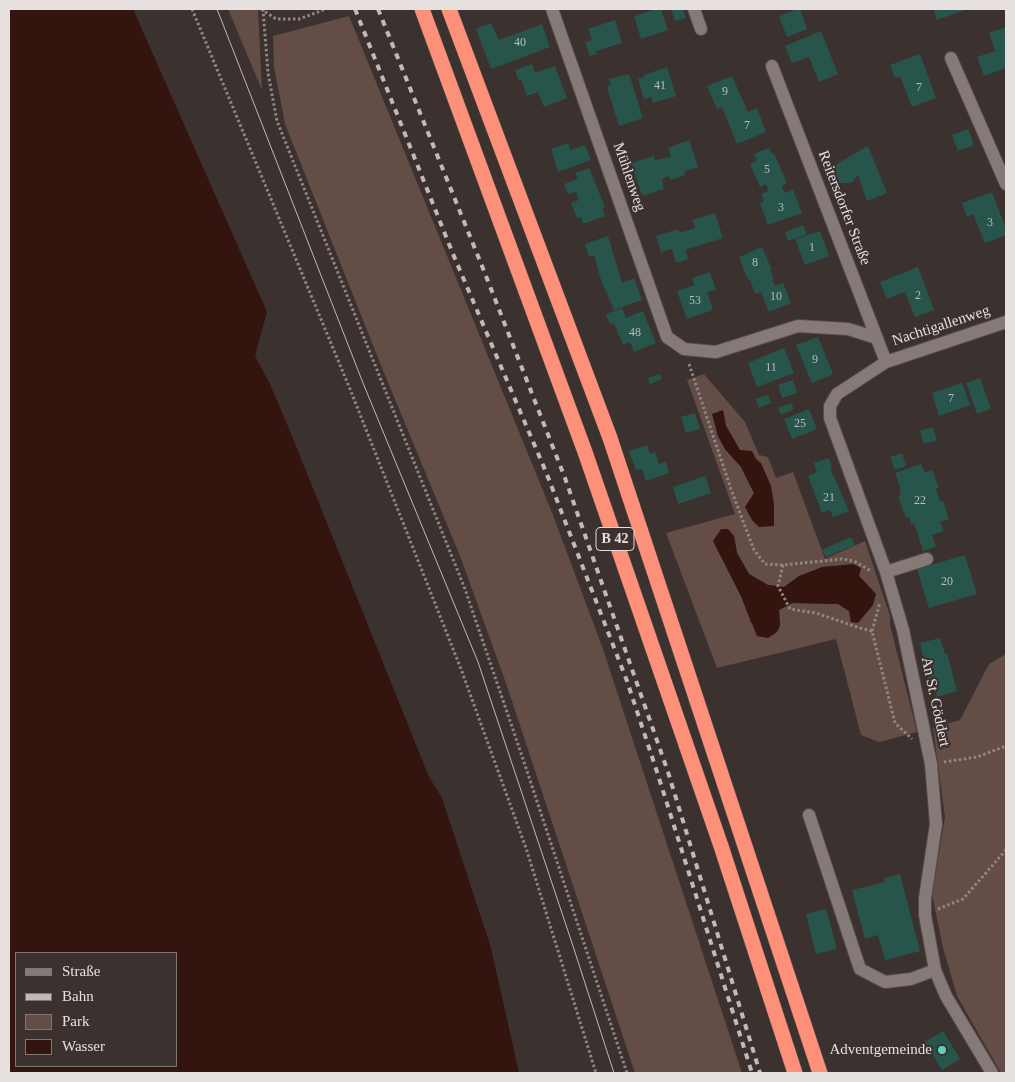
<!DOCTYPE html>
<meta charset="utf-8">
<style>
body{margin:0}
#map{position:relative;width:1015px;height:1082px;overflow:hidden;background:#3b312f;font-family:"Times New Roman",serif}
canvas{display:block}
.frame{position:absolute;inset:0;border:10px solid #e6e0df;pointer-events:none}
.legend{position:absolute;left:15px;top:952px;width:162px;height:115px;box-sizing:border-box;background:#3b312f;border:1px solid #7f7775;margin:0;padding:6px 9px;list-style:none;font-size:15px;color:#e6e0df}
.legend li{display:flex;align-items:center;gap:10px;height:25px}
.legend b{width:25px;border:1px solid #7f7775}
</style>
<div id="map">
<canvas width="1015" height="1082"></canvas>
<div class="frame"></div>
<ul class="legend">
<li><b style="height:6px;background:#867a78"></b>Straße</li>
<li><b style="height:6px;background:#c1bab9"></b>Bahn</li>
<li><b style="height:14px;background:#644c47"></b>Park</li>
<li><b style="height:14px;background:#33140e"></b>Wasser</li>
</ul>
</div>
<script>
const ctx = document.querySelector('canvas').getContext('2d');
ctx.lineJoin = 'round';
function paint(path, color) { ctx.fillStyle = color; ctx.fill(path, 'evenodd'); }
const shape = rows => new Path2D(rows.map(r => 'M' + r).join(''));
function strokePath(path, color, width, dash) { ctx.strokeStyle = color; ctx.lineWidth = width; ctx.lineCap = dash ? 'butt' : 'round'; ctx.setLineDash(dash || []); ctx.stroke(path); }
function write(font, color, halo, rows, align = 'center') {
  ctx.font = font + ' "Times New Roman",serif'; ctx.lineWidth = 4.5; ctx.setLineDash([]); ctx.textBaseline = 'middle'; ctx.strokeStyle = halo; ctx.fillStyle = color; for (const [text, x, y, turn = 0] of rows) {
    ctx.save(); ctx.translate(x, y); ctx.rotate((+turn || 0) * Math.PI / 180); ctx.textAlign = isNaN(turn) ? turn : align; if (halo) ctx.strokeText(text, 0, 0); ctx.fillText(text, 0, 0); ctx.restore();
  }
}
paint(shape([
 [228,9,258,9,262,90],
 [349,16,553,515,603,649,742,1073,635,1073,507,686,460,556,380,363,285,124,274,67,273,36],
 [704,374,745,422,759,455,768,457,776,478,793,472,825,559,865,541,890,616,890,625,917,732,879,742,861,735,836,639,717,668,666,533,735,514,687,380],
 [723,410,726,426,740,450,761,464,771,486,774,506,754,493,741,467,725,449,718,436,713,414],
 [734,536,737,553,749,574,768,585,784,587,799,576,859,576,876,594,849,611,838,604,792,603,779,610,780,626,751,623,741,596,713,541],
 [1006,654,1006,1073,1001,1073,957,996,942,944,932,894,945,817,933,728,960,720,989,664]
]), '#644c47');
paint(shape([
 [9,9,133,9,267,312,255,356,270,384,292,436,429,777,442,798,491,948,519,1073,9,1073],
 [16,953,176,953,176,1066,16,1066],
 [723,410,726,426,740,450,752,451,756,459,761,463,771,486,774,506,774,526,759,527,752,520,745,507,754,493,741,467,725,449,718,436,712,414],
 [721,529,728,529,734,536,737,553,749,574,768,585,784,587,799,576,822,567,853,564,861,568,859,576,876,594,873,605,858,623,851,622,849,611,838,604,792,603,779,610,780,626,777,632,768,638,757,636,741,596,713,541]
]), '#33140e');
paint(shape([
 [656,9,661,9,668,30,641,39,634,16],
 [671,9,683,9,686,18,675,21],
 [798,9,800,9,807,29,787,37,779,16],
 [933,9,968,9,937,20],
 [615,20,622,43,596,51,597,54,590,56,585,42,592,40,588,29],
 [491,23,499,40,542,24,550,47,491,69,476,29],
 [1006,27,1006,68,984,76,977,57,995,51,989,33],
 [821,31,838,74,819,82,809,57,792,63,785,46],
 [920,54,936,98,912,107,900,76,895,78,890,65],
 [532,64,535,73,555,66,567,98,544,107,538,92,527,96,521,79,518,80,515,70],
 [667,67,676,96,653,103,651,97,644,99,638,79,644,77,644,75],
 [629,74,643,118,619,126,607,87,611,85,609,79],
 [732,76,748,112,757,108,766,132,737,144,722,107,717,109,707,86],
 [968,129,974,145,958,151,952,135],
 [689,140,698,167,684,172,685,175,671,180,669,176,662,179,664,189,642,196,631,163,654,156,655,160,671,157,668,148],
 [568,143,570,150,585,145,591,160,558,172,551,149],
 [868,146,887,193,867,201,858,175,852,182,848,183,839,183,833,166],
 [769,148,772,154,774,153,787,183,782,186,785,193,793,190,802,213,768,225,760,203,764,201,761,194,769,191,766,184,760,187,750,164,757,160,754,154],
 [589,168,605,207,602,208,605,216,583,224,581,217,577,218,571,203,579,200,576,192,568,194,564,184,578,179,575,173],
 [992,192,1006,229,1006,235,985,243,973,214,967,217,962,203],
 [715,213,723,238,685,250,688,259,676,263,672,249,661,252,656,236,678,229,679,233,695,228,692,220],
 [803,225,807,234,788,241,785,232],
 [820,231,829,256,805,265,795,239],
 [608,236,622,283,634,278,642,300,614,310,601,280,594,255,589,257,585,244],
 [762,247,772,270,770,270,774,279,772,280,775,286,783,283,791,303,769,312,761,292,755,294,750,279,748,280,739,257],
 [918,267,934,310,915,317,905,292,887,299,880,282],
 [710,272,716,290,707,292,713,310,687,319,677,291,695,285,692,278],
 [622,308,626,318,643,311,656,343,634,352,630,342,623,345,614,323,610,324,606,314],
 [818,337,833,374,812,383,796,345],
 [784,348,794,373,757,387,748,363],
 [660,374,662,379,650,384,648,378],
 [980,378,991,409,977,414,966,383],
 [793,380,797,393,782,398,778,385],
 [962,383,970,405,939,416,932,393],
 [768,395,771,403,759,408,756,399],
 [791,403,794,409,781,415,778,408],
 [809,409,817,429,792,439,784,419],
 [695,413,700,429,686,433,681,417],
 [933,427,937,440,924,444,920,431],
 [647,445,650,454,655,452,659,464,666,462,669,473,646,481,642,469,636,470,629,451],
 [902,453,906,466,895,470,890,457],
 [829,458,832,467,830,468,849,511,833,517,830,510,822,513,808,476,817,472,814,463],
 [921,464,925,473,932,470,939,488,936,489,940,501,943,501,949,519,940,522,944,531,932,535,936,547,923,551,914,523,911,524,909,517,906,518,898,497,901,495,899,490,901,489,895,473],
 [705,476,711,493,678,504,673,487],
 [851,537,855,545,826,557,822,550],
 [965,555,977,594,929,608,917,569],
 [940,638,945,654,947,653,957,691,937,697,932,681,929,682,920,643],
 [900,874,920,951,885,960,878,935,865,939,852,890,885,882,884,878],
 [826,909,837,949,816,954,806,914],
 [943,1031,960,1059,942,1070,925,1042]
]), '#27554c');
const minor = shape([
 [552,9,667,337,684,349,716,352,798,326,848,329,877,338],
 [694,9,701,29],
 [951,58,1006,184],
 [772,66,886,362],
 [886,572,927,559],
 [809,815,860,969,885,982,911,979,935,970],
 [992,1073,946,996,935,970,925,915,925,898,936,824,931,764,903,630,886,572,830,418,830,406,837,394,886,362,1006,322]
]);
const highway = shape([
 [422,9,585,452,721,846,795,1073],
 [449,9,610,438,820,1073]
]);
strokePath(minor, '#554d4b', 14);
strokePath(highway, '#554d4b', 16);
strokePath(shape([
 [192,9,350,389,461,669,526,848,596,1073],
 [263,9,268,73,277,121,465,589,522,756,627,1073],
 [689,364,732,492,754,550,765,564,783,565,842,559,854,561,871,571],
 [783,565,778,586,790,609,816,613,860,628,872,631,895,723,912,739],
 [872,631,879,606,879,603],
 [944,762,977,757,1006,746],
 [938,909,963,899,1006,850]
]), '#8f8786', 3, [2.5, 2.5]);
strokePath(minor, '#867a78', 12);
strokePath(highway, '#fd9079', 15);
strokePath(shape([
 [217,9,363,383,478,662,573,946,614,1073]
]), '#c1bab9', 1);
strokePath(shape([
 [355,9,453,254,546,472,627,681,658,775,752,1073],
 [378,9,484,271,565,478,668,772,760,1073]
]), '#c1bab9', 4, [6, 6]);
strokePath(shape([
 [261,9,276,19,299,19,326,9]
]), '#8f8786', 3, [2.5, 2.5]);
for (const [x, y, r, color] of [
 [942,1050,5,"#5eceb8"]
]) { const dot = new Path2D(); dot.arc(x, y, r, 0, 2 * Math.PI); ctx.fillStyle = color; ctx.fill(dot); strokePath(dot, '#3b312f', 2); }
write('12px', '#b6bdba', null, [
 ["40",520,43],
 ["41",660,86],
 ["7",919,88],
 ["9",725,92],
 ["7",747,126],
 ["5",767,170],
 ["3",781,208],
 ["3",990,223],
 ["1",812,248],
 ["8",755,263],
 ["2",918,296],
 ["10",776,297],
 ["53",695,301],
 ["48",635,333],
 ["9",815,360],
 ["11",771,368],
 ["7",951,399],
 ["25",800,424],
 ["21",829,498],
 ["22",920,501],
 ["20",947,582]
]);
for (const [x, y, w] of [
 [615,539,38]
]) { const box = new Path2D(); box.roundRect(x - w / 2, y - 11.5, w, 23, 4); ctx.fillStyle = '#3b312f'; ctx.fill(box); strokePath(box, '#e6e0df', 1); }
write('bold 14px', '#e6e0df', null, [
 ["B 42",615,539]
]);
write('15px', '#e6e0df', '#3b312f', [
 ["Mühlenweg",629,177,71],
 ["Reitersdorfer Straße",844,208,69],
 ["Nachtigallenweg",941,326,-18],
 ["An St. Göddert",935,702,78]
]);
write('15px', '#e6e0df', '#3b312f', [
 ["Adventgemeinde",932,1050]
], 'right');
</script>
